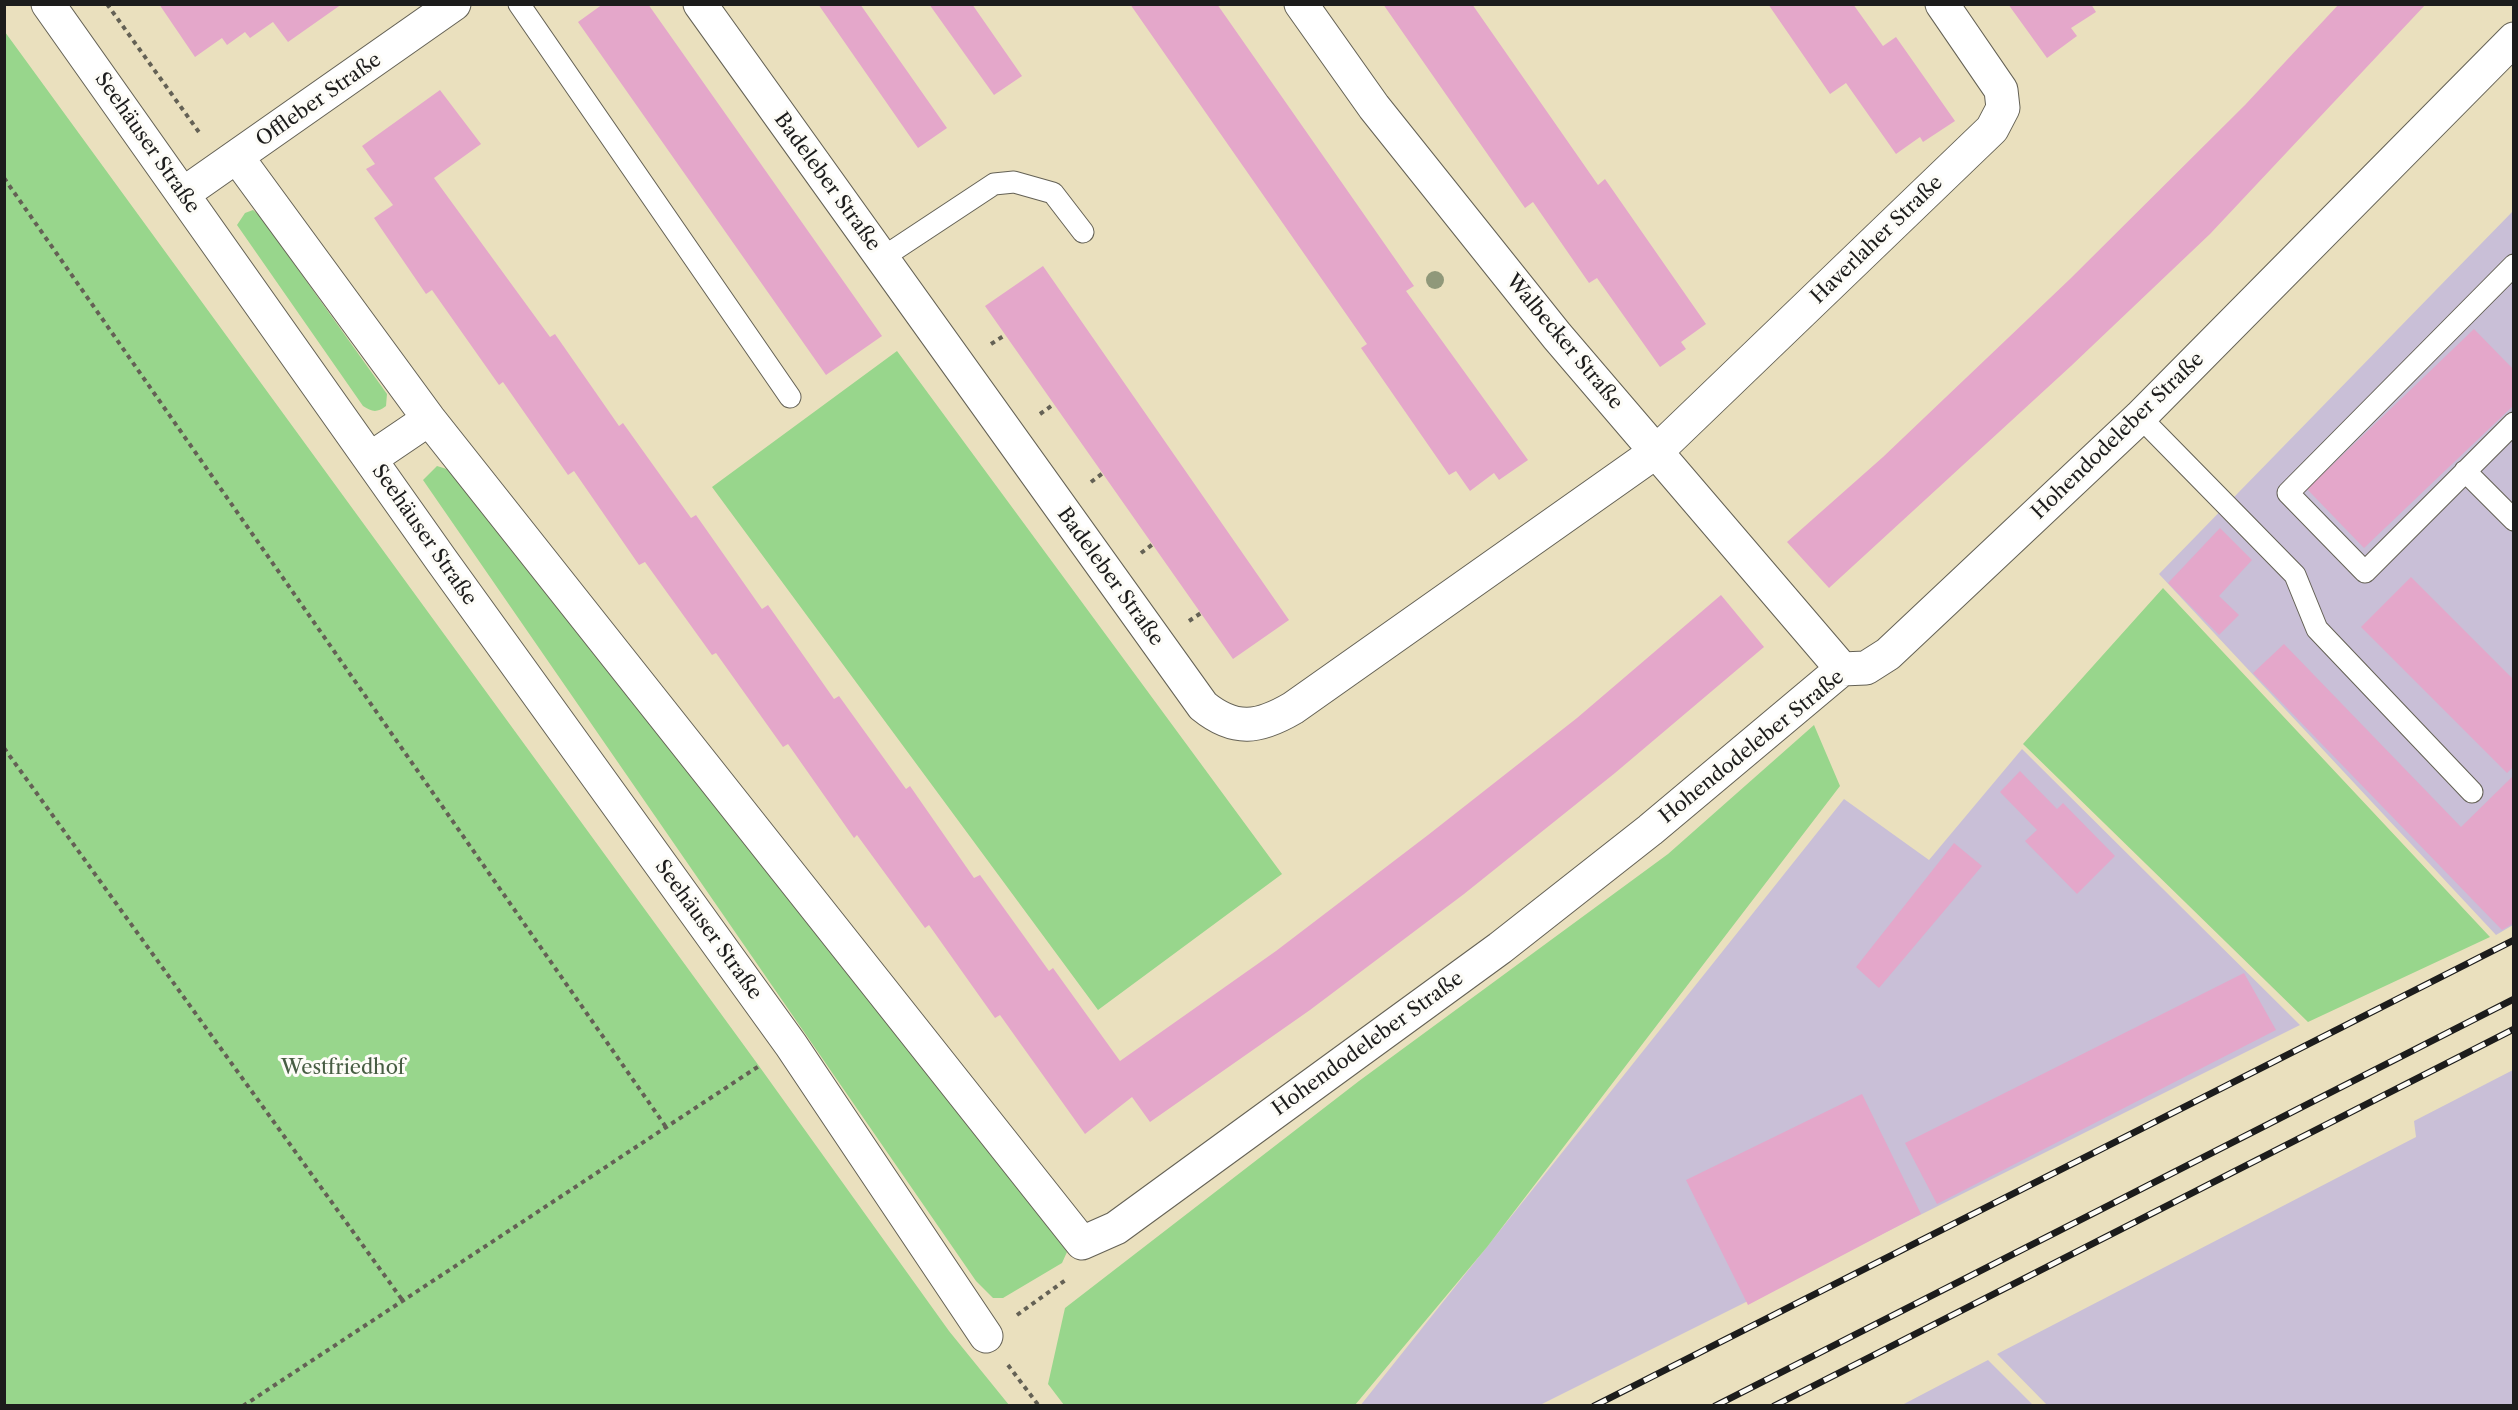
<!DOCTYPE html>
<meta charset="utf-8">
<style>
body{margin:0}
#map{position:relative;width:2518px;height:1410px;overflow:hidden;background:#eae0be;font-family:"Libre Caslon Text",serif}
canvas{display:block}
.frame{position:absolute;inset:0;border:6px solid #1c1c1c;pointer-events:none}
</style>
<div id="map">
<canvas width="2518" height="1410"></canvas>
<div class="frame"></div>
</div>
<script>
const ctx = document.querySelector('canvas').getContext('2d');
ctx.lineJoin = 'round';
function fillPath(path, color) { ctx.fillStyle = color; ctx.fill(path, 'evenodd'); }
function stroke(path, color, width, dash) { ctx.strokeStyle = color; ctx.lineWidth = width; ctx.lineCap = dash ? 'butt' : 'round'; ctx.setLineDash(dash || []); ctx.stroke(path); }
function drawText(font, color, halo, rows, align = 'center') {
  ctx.font = font + ' "Libre Caslon Text",serif'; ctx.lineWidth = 6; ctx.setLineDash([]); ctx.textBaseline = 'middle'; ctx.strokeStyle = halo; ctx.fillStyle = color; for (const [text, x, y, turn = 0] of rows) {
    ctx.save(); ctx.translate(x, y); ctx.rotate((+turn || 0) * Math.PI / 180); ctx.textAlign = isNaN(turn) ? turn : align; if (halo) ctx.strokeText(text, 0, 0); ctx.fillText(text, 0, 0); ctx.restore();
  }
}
const industrial = new Path2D(`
 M2513,211v714l-17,10 -337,-361z
 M2022,749l278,276 -760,380 -180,1 484,-607 85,61z
 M2513,1070v335h-466l-50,-51 419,-217 -2,-16z
 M1988,1360l45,45h-131z`);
const green = new Path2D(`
 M5,32l754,1034 190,265 60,74h-1004z
 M253,210l7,6 127,178 -1,12c-9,7 -14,6 -23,0l-126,-181 8,-12z
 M897,351l385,523 -184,136 -386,-523z
 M437,466l13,4 601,759 16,23 -5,11 -59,35h-10l-17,-17 -553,-801z
 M2163,588l327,349 -182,85 -285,-278z
 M1814,725l26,61 -353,461 -132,158h-291l-16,-21 17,-76 294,-227 309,-227z`);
const building = new Path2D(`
 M159,4h183l-54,38 -15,-20 -23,16 -5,-6 -18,13 -5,-7 -27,19z
 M603,4h45l234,332 -56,39 -248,-353z
 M818,4h42l87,124 -29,20z
 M929,4h43l50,72 -28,19z
 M1130,4h87l197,282 -8,5 122,169 -29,20 -5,-7 -24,18 -14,-20 -7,4 -88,-127 6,-4z
 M1383,4h89l126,181 7,-6 101,145 -25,18 5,7 -26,18 -63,-89 -8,5 -56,-81 -8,6z
 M1768,4h85l30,42 13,-9 59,84 -32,21 -3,-5 -24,17 -50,-71 -16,11z
 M2008,4h83l5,8 -25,16 6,8 -30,22z
 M2339,4h87l-216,230 -139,132 -242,222 -42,-46 96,-85 187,-178 175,-174z
 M440,90l41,54 -47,34 116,159 5,-3 64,92 4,-3 68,95 5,-3 66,94 6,-4 66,94 5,-3 67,93 4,-3 64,92 6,-3 69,96 4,-3 67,93 156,-110 152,-116 149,-117 144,-123 43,52 -149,126 -151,121 -154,116 -160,112 -18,-25 -47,37 -85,-119 -5,3 -66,-93 -4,3 -68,-93 -3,3 -66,-94 -5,3 -67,-94 -4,2 -67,-93 -6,3 -65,-94 -6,4 -65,-93 -4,3 -67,-95 -6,4 -52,-76 19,-13 -27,-36 9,-5 -13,-18z
 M1043,266l246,354 -56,39 -248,-353z
 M2474,329l40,41v35l-150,143 -57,-59z
 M2220,528l32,32 -33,36 20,19 -20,20 -51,-52z
 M2411,577l103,103v86l-7,7 -146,-146z
 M2284,644l177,183 51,-50 2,2v144l-12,7 -249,-257z
 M2020,771l37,38 6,-6 52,53 -38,38 -52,-53 12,-11 -37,-38z
 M1954,843l28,23 -103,122 -23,-21z
 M2244,973l32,57 -339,174 -32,-61z
 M1862,1094l59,120 -173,91 -62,-125z`);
const path = new Path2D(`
 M107,4l94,131
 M4,178l662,949
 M991,344l14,-9
 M1040,414l14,-10
 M1091,482l12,-9
 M1141,553l12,-9
 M1189,621l12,-8
 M4,748l399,553
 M1017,1315l50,-36
 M1008,1365l31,41
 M243,1406l516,-340`);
const service = new Path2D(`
 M519,4l271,393
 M882,258l112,-74 20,-2 39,11 30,39
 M2514,265l-226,228 77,79 149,-149
 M2140,417l155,158 22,54 155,163
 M2465,471l49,49`);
const minor = new Path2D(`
 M48,4l394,557 349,484 195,291
 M700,4l503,702c32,26 56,22 90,2l364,-257 335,-322 11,-21 -2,-18 -59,-86
 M1301,4l73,103 183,229 285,333
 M237,157l192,262 653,824 34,-15 384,-280 150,-118 192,-161 24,-1 22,-14 252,-237 374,-378
 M183,194l271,-190
 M370,459l59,-40`);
const rail = new Path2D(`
 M1594,1406l920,-466
 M1715,1406l799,-407
 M1774,1406l740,-377`);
const trees = [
 [1435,280]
];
const streetNames = [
 ["Offleber Straße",319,100,-35],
 ["Seehäuser Straße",147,143,55],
 ["Badeleber Straße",827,182,54],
 ["Haverlaher Straße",1877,240,-44],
 ["Walbecker Straße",1564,342,50],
 ["Hohendodeleber Straße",2118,436,-44],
 ["Seehäuser Straße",424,535,55],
 ["Badeleber Straße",1110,577,54],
 ["Hohendodeleber Straße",1752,747,-39],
 ["Seehäuser Straße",708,930,54],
 ["Hohendodeleber Straße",1368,1044,-36]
];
const parkNames = [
 ["Westfriedhof",343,1068]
];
fillPath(industrial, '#c9bfd7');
fillPath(green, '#98d68c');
fillPath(building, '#e4a7ca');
stroke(service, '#646155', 23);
stroke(minor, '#646155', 35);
stroke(path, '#646155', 4, [4.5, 4.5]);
stroke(service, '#fff', 21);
stroke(minor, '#fff', 33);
stroke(rail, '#1c1c1c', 7);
stroke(rail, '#fdfcf7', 4.5, [14]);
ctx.fillStyle = '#90987a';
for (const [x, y] of trees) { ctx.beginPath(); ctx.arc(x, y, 9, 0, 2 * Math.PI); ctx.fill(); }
drawText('20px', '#1c1c1c', '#fdfcf7', streetNames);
drawText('20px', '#475d43', '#fdfcf7', parkNames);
</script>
